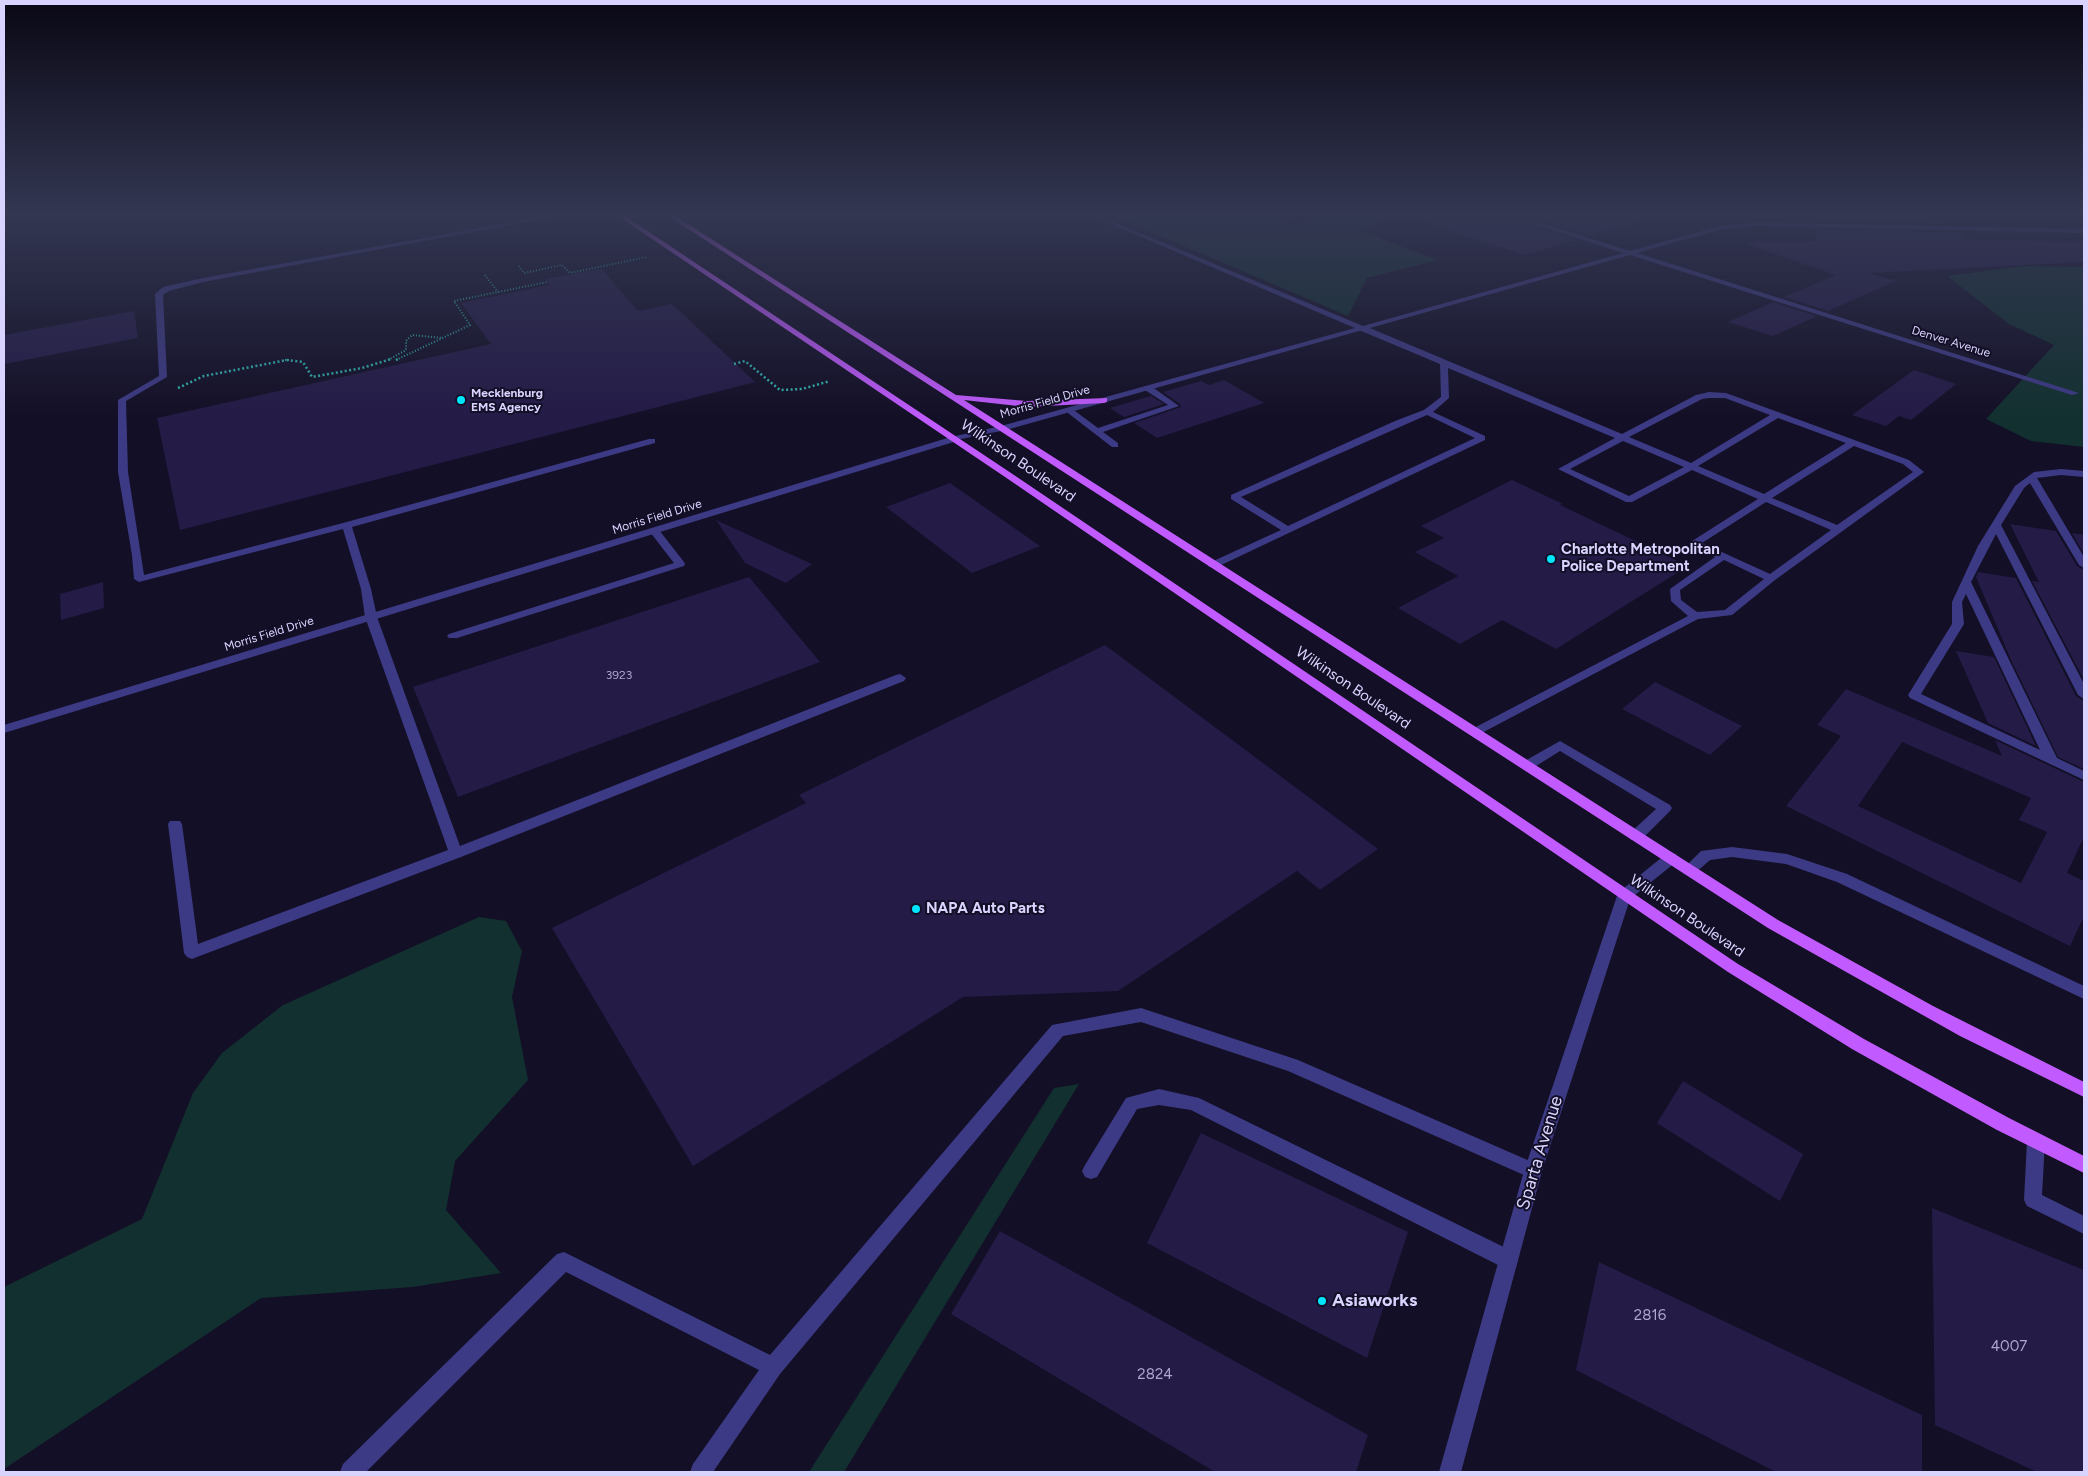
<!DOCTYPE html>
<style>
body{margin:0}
#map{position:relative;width:2088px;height:1476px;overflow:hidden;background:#130f26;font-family:Figtree,sans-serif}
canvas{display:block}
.frame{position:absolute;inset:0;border:5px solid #d9d4ff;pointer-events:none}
</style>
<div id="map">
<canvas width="2088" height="1476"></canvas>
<div class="frame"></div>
</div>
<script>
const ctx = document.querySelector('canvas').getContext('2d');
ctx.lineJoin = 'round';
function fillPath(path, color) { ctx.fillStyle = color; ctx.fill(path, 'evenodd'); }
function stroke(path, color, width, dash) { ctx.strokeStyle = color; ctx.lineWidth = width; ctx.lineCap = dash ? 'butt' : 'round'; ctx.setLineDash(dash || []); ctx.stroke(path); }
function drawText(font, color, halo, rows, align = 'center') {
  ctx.font = font + ' Figtree,sans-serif'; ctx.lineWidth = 4; ctx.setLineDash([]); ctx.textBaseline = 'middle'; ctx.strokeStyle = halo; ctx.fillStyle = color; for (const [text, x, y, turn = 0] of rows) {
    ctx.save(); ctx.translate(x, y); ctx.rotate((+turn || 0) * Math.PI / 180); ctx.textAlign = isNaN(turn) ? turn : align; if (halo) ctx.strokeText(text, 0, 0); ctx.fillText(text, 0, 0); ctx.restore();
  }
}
const green = new Path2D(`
 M1109,214h157l25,11 41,-11h71l-44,16 79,30 -71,18 -19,38z
 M2023,266l61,1v180l-53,-6 -45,-22 68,-74 -45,-21 -62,-48z
 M479,917l27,4 16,30 -10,46 16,83 -73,81 -9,49 55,63 -88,14 -152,11 -257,171v-182l138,-68 51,-126 29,-40 61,-48z
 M1079,1084l-235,388h-35l245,-384z`);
const building = new Path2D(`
 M1420,214h81l76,26 -52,15 -76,-24 3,-1 -33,-10z
 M1519,214h121l1,7 -51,15z
 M1816,214h115l15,10 -130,-3z
 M1816,229l142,3 9,7 117,3v20l-215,11 27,8 -68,30 -44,-14 52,-22 -87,-30v-3l67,-1z
 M602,269l36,42 34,-7 83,78 -575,148 -23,-112 334,-74 -30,-41 89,-18 -5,-6z
 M1773,302l44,14 -44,20 -45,-14z
 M134,311l4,27 -134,26v-29z
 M1914,370l42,14 -45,36 -12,-4 -13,10 -34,-11z
 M1224,380l40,23 -107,35 -23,-15 47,-16 -1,-3 -17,-12 38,-11 8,4z
 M1151,396l13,8 -40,13 -14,-9z
 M1512,480l51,24 -3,1 128,61 -132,83 -54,-29 -42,24 -62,-36 60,-32 -43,-24 29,-14 -23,-12z
 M950,483l90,63 -68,27 -86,-66z
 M716,520l96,44 -26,19 -41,-20z
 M2010,524l46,7 21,35 7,4v110l-52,-99 7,1z
 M2072,533l12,2v19z
 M1978,572l38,6 60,118 8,5v68l-26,-12 -47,-97 -35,-83z
 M749,577l71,85 -362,135 -45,-110z
 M103,582l1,26 -43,12 -1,-26z
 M1105,645l273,204 -58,41 -23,-19 -179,120 -155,6 -270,169 -141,-238 254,-125 -7,-8z
 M1956,651l38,6 42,89 -48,-23z
 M1655,682l87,44 -32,29 -88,-46z
 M1846,689l156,67 -7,-16 89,42v55l-17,36 17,8v35l-14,30 -284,-140 55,-70 -24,-11zM1902,742l129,56 -12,22 28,12 -26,51 -163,-77z
 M1683,1081l120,73 -23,47 -123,-78z
 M1201,1133l207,99 -41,126 -220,-115z
 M1932,1208l152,62v202h-47l-102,-47z
 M1000,1231l368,204 -12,37h-141l-264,-158z
 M1599,1262l323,153v57h-146l-200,-102z`);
const pathFar1 = new Path2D(`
 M1665,214l14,4
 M519,266l5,7 38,-8 8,8 77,-16
 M485,275l13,17
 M285,360h5
 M388,360l18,-10v-9l6,-6 31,3
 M396,360l74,-35 -16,-24 93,-19`);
const path = new Path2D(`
 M396,360l2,-1
 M734,364l11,-3 35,29 22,-1 28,-8
 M178,388l26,-12 83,-16 16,2 9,15 50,-9 29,-9`);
const service = new Path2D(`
 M556,214h14l-367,68 -34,9 -6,4 4,82 -41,24 2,71 16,103 199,-52 306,-84h6v4l-303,84 19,62 6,28 83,229 436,-171 4,-1 6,4 -2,3 -443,176 -264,100 -5,2 -5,-2 -3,-4 -16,-129 2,-3h10l2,3 16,120 250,-94 -83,-233 -4,-28 -18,-60 -204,53 -5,-3 -2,-24 -14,-83v-72l41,-24 -4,-82 8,-7 40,-9z
 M1359,326h6l257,108 74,-39 13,-3 17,1 183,67 15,12 -149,108 -43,35 -34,4 -222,117 -4,-1 -2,-3 2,-3 216,-113 -17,-15 -1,-12 45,-32 -26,-14 69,-44 -66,-29 -60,32h-6l-68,-33 57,-31 -167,-70 1,30 -16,14 52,24v4l-268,127h-8l-1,-2 1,-2 72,-33 -50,-31v-4l164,-74 29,-11 17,-13 -1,-33 -81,-34zM1709,398h16l45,17 -79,48 -62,-26 73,-38zM1427,415l48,23 -187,88 -47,-29zM1778,418l68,25 -82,51 -66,-28zM1623,441l61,26 -55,29 -59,-27zM1854,446l49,18 10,8 -76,53 -65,-27zM1766,502l65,28 -61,44 -68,-31zM1724,560l40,19 -39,31 -28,2 -16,-12 -1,-10z
 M1145,386h6l28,20 -76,26 15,11v4h-6l-48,-37 7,-2 27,20 70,-23 -23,-15z
 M2061,469l23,2v6l-23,-2 -24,3 47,79v11l-5,-3 -49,-82 -6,5 -23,37 83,159v15l-6,-4 -82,-161 -25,48 86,176 27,13v9l-174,-82 -2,-3 44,-71v-22l26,-56 37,-60 19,-14zM1966,594l74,156 -119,-56 43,-70 -2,-22z
 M655,529l4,1 25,32 1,2 -1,2 -227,72h-8l-2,-2 2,-2 225,-71 -24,-31z
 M1560,741l110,64 2,3 -2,3 -29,29h-10l-2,-4 2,-4 25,-23 -96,-58 -27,17h-10l-1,-3 1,-3z
 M1732,847l55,7 60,20 237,112v13l-247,-117 -51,-18 -54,-7 -22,3 -16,14 -5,1 -5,-1 -2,-4 19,-19z
 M1141,1008l157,52 241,105 3,6 -3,6 -6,2 -245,-108 -147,-49 -78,14 -283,338 -67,98h-23l3,-8 66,-94 -193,-98 -200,200h-26l3,-8 214,-210 7,-2 206,103 282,-330z
 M1159,1089l40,9 317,155 2,7 -2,7 -7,2 -7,-2 -311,-157 -32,-5 -22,4 -40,68 -6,2 -6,-2 -3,-6 3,-6 41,-67z
 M2036,1133l6,2 3,6 -3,54 42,21v18l-57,-28 -3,-6 3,-59 3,-6z`);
const minor = new Path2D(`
 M1087,214h8l268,112 260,-73 -120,-39h10l117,37 89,-25 37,-4 328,7v4l-328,-7 -37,4 -82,23 442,140 -7,2 -442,-140 -624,175 -55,11v-4l50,-11 354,-98z
 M1671,853l5,1 2,4 -2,4 -46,37 -88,272 -81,301h-22l85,-301 93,-275 2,-4 47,-38z`);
const tertiary = new Path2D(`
 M954,436l4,3 -1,2 -953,292v-8z`);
const primary = new Path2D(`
 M615,214h7l392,261 724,489 126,75 145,79 75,38v17l-87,-43 -145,-81 -124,-77 -720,-493z
 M665,214h7l284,181 71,6 80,-3v4l-3,1 -77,4 -63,-7 814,520 155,86 151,76v15l-124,-61 -192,-108z`);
const markers = [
 [461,400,5,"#00e5ff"],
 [1551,559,5,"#00e5ff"],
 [916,909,5,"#00e5ff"],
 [1322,1301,5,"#00e5ff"]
];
const farStreetnames = [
 ["Denver Avenue",1951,342,17],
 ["Morris Field Drive",1045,402,-16],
 ["Morris Field Drive",657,517,-17],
 ["Morris Field Drive",269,634,-17]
];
const farPoinames = [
 ["Mecklenburg",471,393],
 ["EMS Agency",471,407]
];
const numberNames = [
 ["3923",619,675]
];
const streetNames = [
 ["Wilkinson Boulevard",1018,461,34],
 ["Wilkinson Boulevard",1353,688,34],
 ["Wilkinson Boulevard",1687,916,34]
];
const poiNames = [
 ["Charlotte Metropolitan",1561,550],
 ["Police Department",1561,567],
 ["NAPA Auto Parts",926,909]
];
const nearNumbernames = [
 ["2816",1650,1316],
 ["4007",2009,1347],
 ["2824",1155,1375]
];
const nearStreetnames = [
 ["Sparta Avenue",1540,1153,-73]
];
const nearPoinames = [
 ["Asiaworks",1332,1301]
];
fillPath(green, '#12302f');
fillPath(building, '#241b47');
stroke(pathFar1, '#2fb8b0', 2, [1, 2]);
stroke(path, '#2fb8b0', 2.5, [2, 2.5]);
fillPath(service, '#3d3a85');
fillPath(minor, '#3d3a85');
fillPath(tertiary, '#3d3a85');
fillPath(primary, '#c25bff');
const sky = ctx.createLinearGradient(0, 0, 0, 421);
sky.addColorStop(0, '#0a0815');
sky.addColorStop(0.51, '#333752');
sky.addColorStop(1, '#33375200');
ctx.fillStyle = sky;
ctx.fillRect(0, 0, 2088, 421);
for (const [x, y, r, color] of markers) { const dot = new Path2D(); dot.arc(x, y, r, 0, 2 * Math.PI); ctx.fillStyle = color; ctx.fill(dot); stroke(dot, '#130f26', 2); }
drawText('12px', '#d9d4ff', '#130f26', farStreetnames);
drawText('bold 12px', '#d9d4ff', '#130f26', farPoinames, 'left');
drawText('12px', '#aca6d1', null, numberNames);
drawText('15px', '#d9d4ff', '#130f26', streetNames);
drawText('bold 15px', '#d9d4ff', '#130f26', poiNames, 'left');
drawText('15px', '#aca6d1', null, nearNumbernames);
drawText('18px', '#d9d4ff', '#130f26', nearStreetnames);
drawText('bold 18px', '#d9d4ff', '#130f26', nearPoinames, 'left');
</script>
